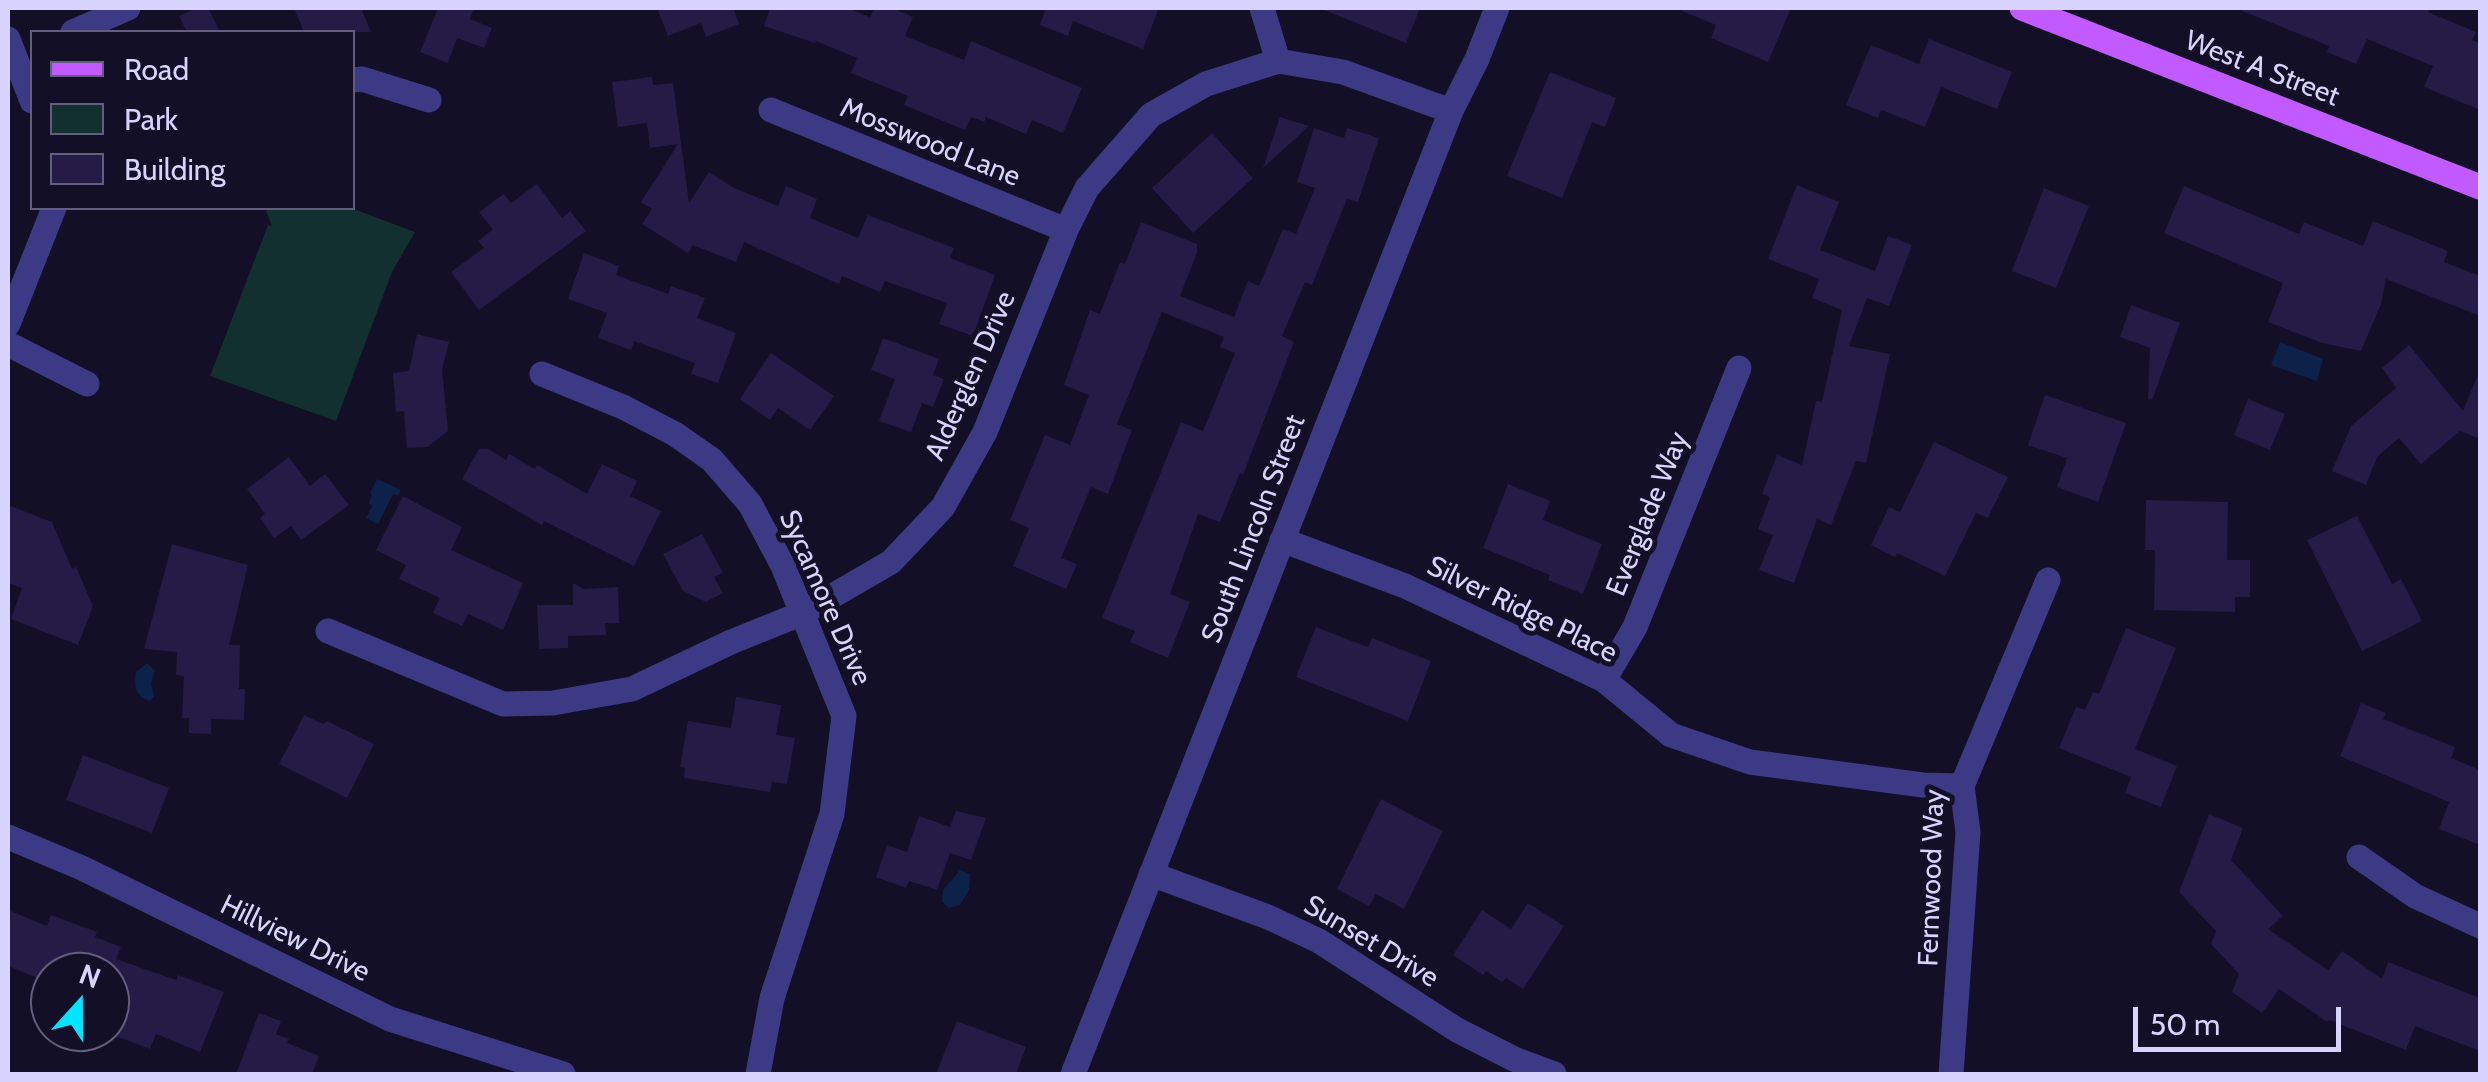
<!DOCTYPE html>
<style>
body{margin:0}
#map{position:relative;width:2488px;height:1082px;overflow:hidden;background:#130f26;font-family:Cabin,sans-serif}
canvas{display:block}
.frame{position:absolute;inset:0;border:10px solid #d9d4ff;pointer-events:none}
.legend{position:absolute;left:30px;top:30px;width:325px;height:180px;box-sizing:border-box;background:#130f26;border:2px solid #625e7d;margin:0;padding:12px 18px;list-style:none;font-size:30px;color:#d9d4ff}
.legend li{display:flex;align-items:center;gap:20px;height:50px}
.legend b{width:50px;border:2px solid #625e7d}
.north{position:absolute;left:30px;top:952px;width:100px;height:100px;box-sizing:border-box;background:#130f26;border:2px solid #625e7d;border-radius:50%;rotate:21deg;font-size:28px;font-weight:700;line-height:40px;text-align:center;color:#d9d4ff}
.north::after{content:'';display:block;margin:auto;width:35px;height:45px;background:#00e5ff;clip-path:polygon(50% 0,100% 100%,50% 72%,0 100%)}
.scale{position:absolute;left:2133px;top:1007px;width:208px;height:45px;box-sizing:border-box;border:5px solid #d9d4ff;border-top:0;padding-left:12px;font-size:30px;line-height:35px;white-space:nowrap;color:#d9d4ff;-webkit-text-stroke:8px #130f26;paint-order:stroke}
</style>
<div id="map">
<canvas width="2488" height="1082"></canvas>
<div class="frame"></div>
<ul class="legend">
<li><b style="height:12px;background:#c25bff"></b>Road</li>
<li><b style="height:28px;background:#12302f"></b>Park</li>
<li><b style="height:28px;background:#241b47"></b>Building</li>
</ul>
<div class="north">N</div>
<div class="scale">50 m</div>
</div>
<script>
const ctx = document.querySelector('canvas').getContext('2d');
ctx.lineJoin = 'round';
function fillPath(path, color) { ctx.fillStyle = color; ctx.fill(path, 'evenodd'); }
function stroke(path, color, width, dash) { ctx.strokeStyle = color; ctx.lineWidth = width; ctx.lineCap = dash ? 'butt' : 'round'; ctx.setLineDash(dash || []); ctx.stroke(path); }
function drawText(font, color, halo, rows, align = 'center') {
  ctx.font = font + ' Cabin,sans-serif'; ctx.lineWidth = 10; ctx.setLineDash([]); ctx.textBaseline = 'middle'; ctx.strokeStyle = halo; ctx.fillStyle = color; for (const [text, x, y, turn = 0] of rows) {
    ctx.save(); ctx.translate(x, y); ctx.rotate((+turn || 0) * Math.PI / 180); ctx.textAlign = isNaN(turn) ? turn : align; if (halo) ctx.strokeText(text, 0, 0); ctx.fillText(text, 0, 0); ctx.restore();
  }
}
const green = new Path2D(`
 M265,208h86l64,24 -23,40 -56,149 -126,-45 58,-151 4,1z`);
const water = new Path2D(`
 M2280,342l43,17 -6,22 -46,-16z
 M377,479l24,11 -3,5 -5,-1 -15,30 -12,-6 6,-12 -3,-3 3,-8 -2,-2z
 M147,663l8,8 -4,12 3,13 -4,5c-15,-5 -16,-14 -14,-29z
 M960,870l10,4 -1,16 -9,15 -11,3 -7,-6 1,-12z`);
const building = new Path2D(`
 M196,8h12l12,24h-33l-8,-16z
 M294,8h67l10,24h-67z
 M438,8h36l-4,11 22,9 -8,20 -27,-10 -9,25 -28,-11z
 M657,8h80l-3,2 5,14 -33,13 -5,-14 -33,13z
 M770,8h77l23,9 4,-9h18l21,9 -8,19 59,24 7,-19 111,47 -19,45 -31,-13 -6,14 -40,-17 -2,5 -13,-5 -6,13 -61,-25 4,-9 -57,-23 6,-15 -41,-17 -1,2 -51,-17z
 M1042,8h117l-16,41 -70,-28 -5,15 -28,-11 5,-15z
 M1319,8h101l-14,35z
 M1675,8h116l-23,54 -57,-24 5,-13z
 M2235,8h195l-2,4 48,20 -4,8 8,3v67l-56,-23 9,-21 -66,-27 -11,25 -29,-12 2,-6z
 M1929,39l83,33 -15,37 -56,-22 -16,40 -44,-17 -3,8 -32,-13 25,-60 48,19z
 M1550,72l66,26 -11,29 -13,-5 -30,76 -55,-22z
 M652,77l1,8 20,-2 16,120 20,-31 25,16 44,18 8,-20 31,13 -7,19 48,20 10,-23 86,33 -4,10 45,17 -22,61 -34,-12 8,-21 -62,-22 -5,11 -38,-16 -3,8 -95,-42 -8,20 -43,-17 -5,8 -46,-29 10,-15 -11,-7 37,-58 -28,4 -3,-25 -29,4 -6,-45z
 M1280,117l29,9 -46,42z
 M1314,128l30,10 3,-10 32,10 -21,64 -11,-3 -35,86 -7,-3 -23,54 12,6 -51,133 -3,-2 -20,49 -22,-8 -28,80 20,8 -22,56 -38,-16 5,-11 -33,-13 79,-196 22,9 32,-78 -15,-6 4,-10 -62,-25 -45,112 15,6 -24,64 -17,-7 -30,71 16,6 -11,25 -53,-23 16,-38 -19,-8 35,-85 25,10 19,-50 -25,-10 26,-75 10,4 20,-52 5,2 16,-42 56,22v9l-17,43 54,21 14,-36 11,5 24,-57 13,5 19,-46 -18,-6z
 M1212,133l41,45 -60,55 -41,-45z
 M537,184l25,34 8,-7 16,20 -107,79 -28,-38 33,-24 -6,-7 15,-12 -14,-17 25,-18 7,9z
 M1797,185l42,17 -19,48 55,21 13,-35 24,9 -23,61 -22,-8 -18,48 41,8 -24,109 -10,-2 -25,64 -14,-6 -23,64 -35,-13 14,-35 -15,-6 12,-32 -8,-3 15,-39 25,10 14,-64 6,1 20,-92 -30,-12 7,-19 -51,-20z
 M2184,186l115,48 5,-12 59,24 10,-25 75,30 -4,11 36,14v40l-94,-37 -5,25 -20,47 -39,-8 -54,-21 15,-39 -119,-50z
 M2044,188l45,18 -33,82 -44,-17z
 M584,253l35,13 -3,9 52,19 3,-8 34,12 -8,20 39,15 -18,50 -27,-9 4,-11 -61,-22 -3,9 -33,-12 9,-25 -39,-14z
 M2131,305l49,18 -28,77 -4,-1 2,-51 -30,-11z
 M417,334l32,8 -7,28 6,61 -21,16 -20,1 -3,-37 -8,1 -3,-39 16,-2z
 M883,338l56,21 -6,16 11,4 -11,28 -11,-4 -11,29 -32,-11 16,-42 -24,-9z
 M2409,345l54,66 17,-41v69l-20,-8 -39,33 -22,-26 -22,19 -11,28 -34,-14 19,-45 45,-38 -14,-20z
 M771,353l63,43 -24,34 -32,-22 -8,12 -30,-21z
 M2045,395l81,28 -28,79 -41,-15 10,-29 -39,-13z
 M2248,399l37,15 -15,36 -36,-15z
 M1934,442l74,35 -20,41 -12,-5 -31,63 -48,-23 -2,4 -24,-12 18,-38 11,5z
 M479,449h9l18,11 3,-6 26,15 2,-4 50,29 15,-30 35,17 -7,15 31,15 -27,55 -90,-45 -2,4 -80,-46z
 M289,457l21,29 15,-12 24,31 -48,35 -10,-14 -17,12 -14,-20 5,-4 -18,-25z
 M1508,484l42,17 -7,19 59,24 -19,50 -35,-14 2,-5 -67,-27z
 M403,496l59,31 -11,23 72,33 -20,47 -35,-16 -6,12 -29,-13 7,-15 -41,-19 7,-14 -30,-15z
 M2146,500l82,2 -1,58h23v37h-15v15l-81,-2 1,-60h-10z
 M8,505l44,17 20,47 4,-2 17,39 -15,39 -67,-26 11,-31 -14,-5z
 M2357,516l35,68 9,-5 21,42 -60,30 -55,-111z
 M702,534l21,39 -9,4 9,16 -17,9 -23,-11 -20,-37z
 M172,544l76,21 -19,80h11l-1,44h6l-1,31 -33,-1v15l-22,-1v-15h-7l2,-42 -8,-1 1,-23 -33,-3z
 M573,583l11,6 34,-2 1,36h-14l1,12 -38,1v12l-29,1 -2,-44h36z
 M1316,627l52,20 4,-9 59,23 -23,60 -112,-44z
 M2126,628l50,20 -41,101 42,17 -16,41 -36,-14 6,-16 -72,-29 17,-41 9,3 8,-18 6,2z
 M736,697l45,8 -5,30 19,3 -8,46 -15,-2 -2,10 -86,-14 1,-10 -5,-1 8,-46 43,7z
 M2361,703l25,10 -3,6 72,28 -4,11 29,12v75l-41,-16 10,-27 -109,-46z
 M304,715l19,9 4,-3 47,23 -27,54 -68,-34z
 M83,755l86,33 -17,45 -86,-33z
 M1381,799l62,32 -39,78 -28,-15 -7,12 -32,-17z
 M956,811l30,7 -15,42 -21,-7 -13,37 -28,-9 -3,7 -30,-11 11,-32 20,7 12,-36 31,11z
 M2209,814l34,14 -12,32 52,56 -15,13 60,41 14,-19 40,28 6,-17 92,36v53l-65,-25 -9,24 -77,-30 -2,2 -48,-33 -17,24 -30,-21 7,-18 -28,-30 5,-13 -37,-39z
 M1528,903l36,23 -41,63 -17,-11 -4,4 -16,-11 -3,4 -30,-20 29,-45 29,19z
 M8,910l39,16 4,-11 46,17 -2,5 26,10 -5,12 60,21 2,-5 46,17 -24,60 -44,-18 -6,15 -40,-15v-62h-60v11l-42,-17z
 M259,1013l22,8 -5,13 13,5 -2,4 32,13 -7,18h-76z
 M957,1021l69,26 -10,27h-80z`);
const minor = new Path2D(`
 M1262,8l16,53
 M73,32l55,-24
 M8,39l24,62
 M352,80l10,-1 67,21
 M771,110l295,120
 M8,324l46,-116
 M8,344l79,40
 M542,374l81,33 52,27 37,26 38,44 33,62 61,150 -12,98 -60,184 -14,76
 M1282,540l123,46 199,94 67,55 79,27 173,23 39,1
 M328,631l175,73 50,-1 79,-14 99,-47 72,-29 88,-51 52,-55 42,-75 81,-202 21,-42 64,-73 55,-31 72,-23 65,11 108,39
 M1604,680l31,-53 104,-259
 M8,837l74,31 308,151 173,55
 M2359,857l56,39 65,30
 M1151,874l117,43 51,24 138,89 57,29 40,15
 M1073,1074l378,-963 26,-52 20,-51
 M1951,1074l17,-242 -6,-46 86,-206`);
const major = new Path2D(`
 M2022,8l458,179`);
const streetNames = [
 ["West A Street",2262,69,21],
 ["Mosswood Lane",930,143,22],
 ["Alderglen Drive",971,376,-66],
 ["Everglade Way",1648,514,-68],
 ["South Lincoln Street",1254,529,-69],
 ["Sycamore Drive",825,598,66],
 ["Silver Ridge Place",1522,610,26],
 ["Fernwood Way",1932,878,-88],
 ["Hillview Drive",295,939,26],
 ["Sunset Drive",1371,942,31]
];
fillPath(green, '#12302f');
fillPath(water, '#0c2248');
fillPath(building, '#241b47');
stroke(minor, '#3d3a85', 25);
stroke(major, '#c25bff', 25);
drawText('28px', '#d9d4ff', '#130f26', streetNames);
</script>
